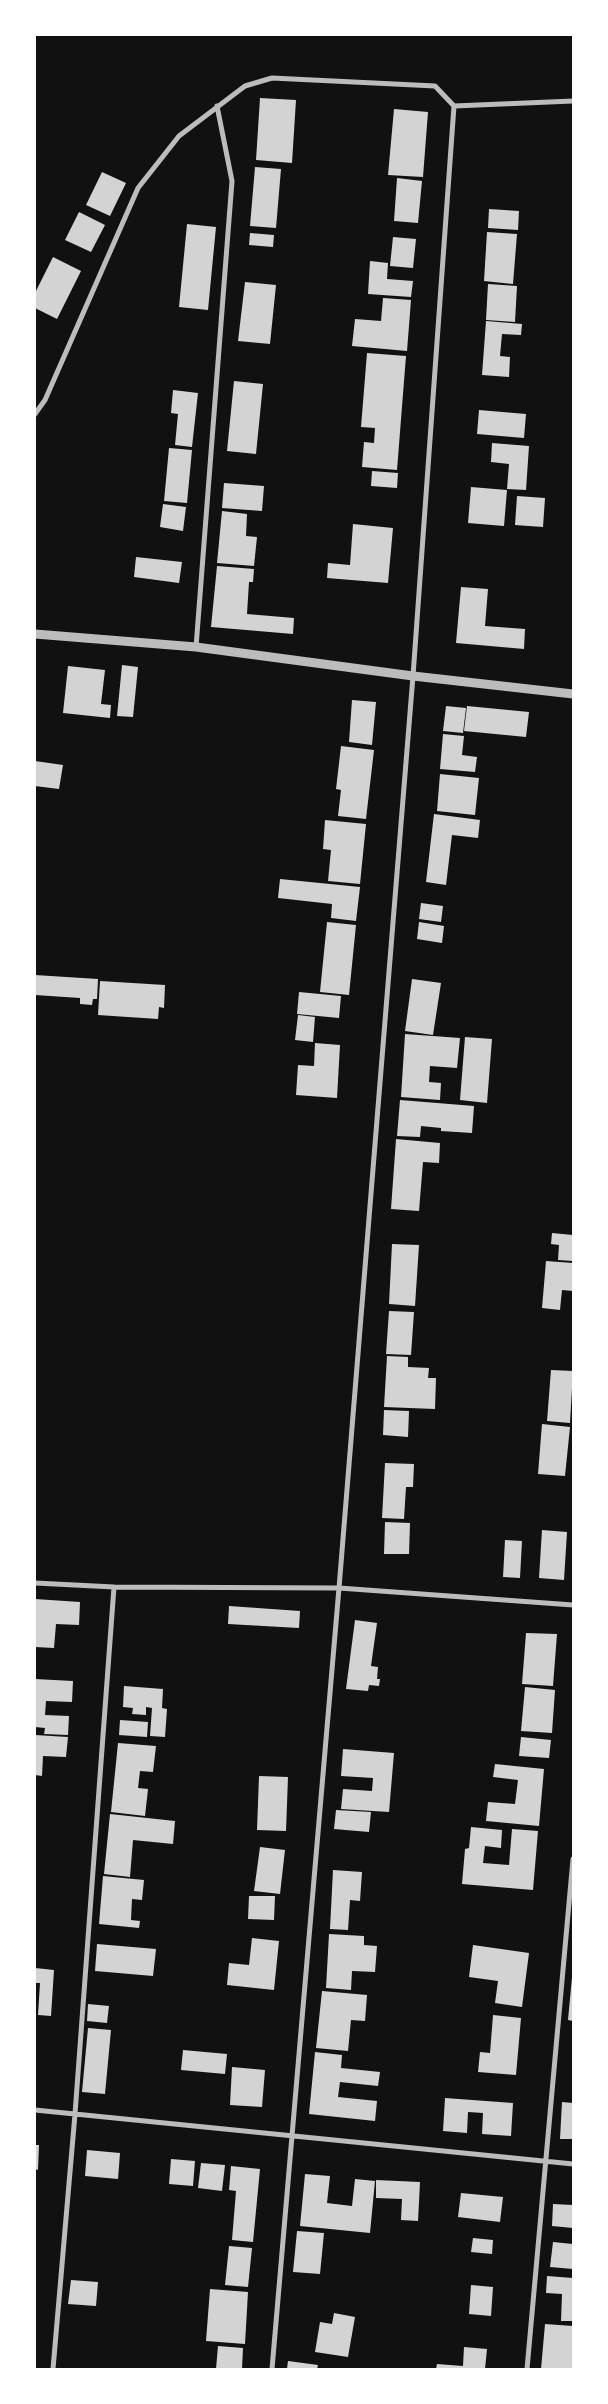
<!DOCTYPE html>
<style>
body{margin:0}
#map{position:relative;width:608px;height:2404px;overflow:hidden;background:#111;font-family:Helvetica,sans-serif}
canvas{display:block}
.frame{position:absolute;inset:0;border:36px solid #fff;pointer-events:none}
</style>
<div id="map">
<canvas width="608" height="2404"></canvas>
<div class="frame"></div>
</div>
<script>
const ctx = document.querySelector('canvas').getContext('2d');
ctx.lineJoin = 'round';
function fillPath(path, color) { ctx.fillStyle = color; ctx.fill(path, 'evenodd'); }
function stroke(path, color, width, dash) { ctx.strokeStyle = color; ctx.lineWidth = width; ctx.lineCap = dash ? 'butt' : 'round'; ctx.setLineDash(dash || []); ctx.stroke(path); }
const building = new Path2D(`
 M260,98l36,2 -4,63 -36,-3z
 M394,109l34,3 -5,65 -35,-2z
 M255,167l26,2 -5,59 -26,-2z
 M102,172l24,11 -16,33 -24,-11z
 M397,178l25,3 -4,42 -24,-2z
 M489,209l30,2 -1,19 -30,-2z
 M79,212l26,13 -14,27 -26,-12z
 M187,224l29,3 -8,83 -29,-3z
 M487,232l30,2 -4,50 -29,-3z
 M250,233l24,2 -1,12 -24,-2z
 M393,237l23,2 -3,29 -23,-2z
 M53,257l28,14 -24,48 -22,-11v-15z
 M370,261l18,2 -1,16 26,2 -2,16 -43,-3z
 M245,282l31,3 -6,59 -32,-3z
 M488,284l29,2 -2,36 -29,-2z
 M383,298l28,2 -4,51 -55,-5 3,-27 26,2z
 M486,321l36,3 -1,11 -19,-1 -2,22 10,1 -1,20 -27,-2z
 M367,353l39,3 -9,114 -35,-3 2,-25 10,1 1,-15 -14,-1z
 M234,381l29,3 -7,70 -29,-3z
 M173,390l25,3 -6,54 -17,-2 3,-31 -7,-1z
 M479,410l47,4 -2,24 -47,-4z
 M492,443l37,3 -3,44 -19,-1 2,-25 -18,-2z
 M169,448l23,2 -5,53 -23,-2z
 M372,471l26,2 -1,15 -26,-2z
 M224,483l40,3 -2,25 -40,-3z
 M471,487l36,3 -3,36 -36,-3z
 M517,496l28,2 -2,29 -28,-2z
 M163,504l23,3 -3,24 -23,-4z
 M222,511l25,3 -1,22 11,1 -3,29 -37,-3z
 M353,524l40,4 -5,55 -61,-5 1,-15 22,2z
 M136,557l46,5 -3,21 -45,-6z
 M217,566l37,3 -1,13h-4l-2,32 47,4 -1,16 -82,-7z
 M461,587l27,2 -3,37 40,3 -1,20 -68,-6z
 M122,665l16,2 -5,50 -16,-1z
 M68,666l37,4 -4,34 10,1 -1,13 -47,-5z
 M352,700l24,2 -4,43 -23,-3z
 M446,706l20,2 -3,25 -20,-2z
 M467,706l62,6 -3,25 -62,-6z
 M443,734l21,2 -2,19 15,2 -2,15 -35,-3z
 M341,746l33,4 -8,69 -28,-3 3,-26 -5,-1z
 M35,761l28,4 -4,24 -24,-3z
 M440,774l39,4 -4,37 -38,-4z
 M434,814l46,6 -2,18 -26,-3 -6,50 -20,-3z
 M325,820l41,4 -6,60 -32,-3 3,-31 -8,-1z
 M280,879l80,8 -4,34 -25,-3 1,-14 -54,-6z
 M421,903l22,3 -2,16 -22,-3z
 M327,922l29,3 -7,70 -29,-3z
 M419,922l25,4 -2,17 -25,-4z
 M35,975l63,4 -1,20h-4l-1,6 -12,-1v-6l-45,-3z
 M412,979l29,4 -8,52 -28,-4z
 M100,981l65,4 -1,23 -5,-1 -1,12 -60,-4z
 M299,992l42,4 -2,22 -42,-4z
 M298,1015l17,2 -2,25 -18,-2z
 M405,1034l55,4 -3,30 -27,-2 -1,16 12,1 -1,17 -39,-3z
 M465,1037l27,2 -5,64 -27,-3z
 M315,1043l25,2 -3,53 -41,-3 2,-30 16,1z
 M400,1100l74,6 -2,27 -31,-2v-3l-20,-2 -1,11 -23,-1z
 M396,1139l44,4 -1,20 -16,-1 -4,49 -28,-2z
 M552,1233l21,2v26l-15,-1 1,-15 -8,-1z
 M392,1244l27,1 -4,61 -26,-2z
 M546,1261l27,2v28l-11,-1 -2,20 -18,-2z
 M389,1311l25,1 -3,43 -25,-1z
 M387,1356l21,1v10l21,1 -1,10h8l-1,31 -51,-2z
 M551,1370l22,1 -3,52 -23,-2z
 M384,1410l25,1 -1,26 -25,-2z
 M542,1424l28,3 -5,49 -27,-2z
 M385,1463l29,1 -1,23h-7l-2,32 -22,-1z
 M385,1522l25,1 -1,31h-25z
 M542,1530l25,2 -3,48 -25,-2z
 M505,1540l17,1 -2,37 -17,-1z
 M35,1599l45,3 -1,23 -23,-1 -2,24 -19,-1z
 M229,1606l71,5 -1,17 -71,-4z
 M355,1620l22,3 -6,43 7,1 -1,12h3l-1,7 -10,-1 -1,6 -22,-2z
 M526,1633l31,1 -4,52 -31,-2z
 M35,1679l38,2 -1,21 -26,-1 -1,14 24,1 -1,19 -24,-1 1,-6 -10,-1z
 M124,1686l39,3 -1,19 5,1 -2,28 -15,-1 2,-28 -6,-1v8l-14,-1 1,-6 -10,-1z
 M525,1687l30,3 -3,43 -31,-2z
 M120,1720l28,2 -1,15 -28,-2z
 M35,1735l33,2 -2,20 -23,-1 -1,20 -7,-1z
 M521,1737l30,3 -2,18 -30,-2z
 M118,1743l38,3 -3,26 -13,-1 -2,17 10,1 -3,27 -34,-4z
 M343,1749l51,4 -5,59 -48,-3 2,-20 29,2 1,-13 -32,-2z
 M495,1764l49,5 -5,57 -53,-5 2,-19 27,2 3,-24 -25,-3z
 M259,1776l29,1 -2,54 -29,-1z
 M336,1810l35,2 -2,20 -35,-3z
 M110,1814l65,7 -2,23 -40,-4 -3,37 -26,-3z
 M471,1827l31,3 -1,18 -16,-2 -2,17 26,2 3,-36 26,2 -5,59 -71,-6 3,-35 4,-1z
 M260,1847l25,3 -5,44 -26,-3z
 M333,1870l29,2 -2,29 -10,-1 -2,30 -18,-1z
 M103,1876l41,4 -2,20 -10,-1 -1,21 9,1 -1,7 -40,-4z
 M249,1896h26l-1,24 -26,-1z
 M329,1934l35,2v9l13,1 -2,26 -23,-1 -1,19 -25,-2z
 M252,1938l27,3 -5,49 -47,-5 2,-22 20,2z
 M97,1944l59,5 -3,27 -58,-5z
 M473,1945l56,8 -7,54 -27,-4 3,-22 -29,-4z
 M35,1968l19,2 -3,46 -13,-1 2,-32h-5z
 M572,1977h1v44l-5,-1z
 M322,1991l45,4 -2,26 -14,-1 -3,31 -32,-3z
 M88,2004l21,2 -2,17 -20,-2z
 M493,2015l28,3 -5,57 -38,-3 2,-20 10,1z
 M88,2028l23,2 -6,64 -23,-2z
 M183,2050l44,4 -2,20 -44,-4z
 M315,2052l27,3 -1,13 39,4 -2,14 -38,-4 -2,15 39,4 -2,20 -66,-7z
 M232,2067l33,3 -3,37 -32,-2z
 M445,2098l68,5 -2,33 -29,-2 1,-21 -15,-1 -1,21 -24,-2z
 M562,2102l11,1v36h-13z
 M35,2145h4l-1,25 -3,-1z
 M87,2150l33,3 -2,26 -33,-3z
 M171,2159l24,2 -2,25 -24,-2z
 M201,2163l24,2 -3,26 -24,-3z
 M231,2166l29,3 -7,73 -21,-2 4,-49 -7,-1z
 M305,2174l25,2 -3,27 25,3 3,-27 20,2 -5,52 -70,-7z
 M376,2180l44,2 -2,39 -17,-1 1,-21 -26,-1z
 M461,2193l42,4 -3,25 -42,-5z
 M553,2204l20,1v23l-21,-2z
 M297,2231l27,2 -4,41 -27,-2z
 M473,2238l20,2 -1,14 -21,-2z
 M553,2242l20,2v25l-23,-2z
 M229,2246l23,2 -4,39 -23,-2z
 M547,2276l26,2v43h-12l1,-27 -16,-1z
 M71,2280l27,2 -2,24 -28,-2z
 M471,2285l22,2 -2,29 -22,-2z
 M210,2289l38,3 -3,52 -39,-3z
 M334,2313l21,4 -7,40 -33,-5 5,-30 12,2z
 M545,2324l28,2v42l-32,1z
 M218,2346l25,2 -1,21h-26z
 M464,2347l23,2 -2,20h-49l1,-5 26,2z
 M288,2361l30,4 -1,4h-30z`);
const minor = new Path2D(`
 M35,414l10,-14 93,-212 41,-52 66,-50 27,-8 163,8 19,20 119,-5
 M196,647l36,-466 -15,-75
 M35,1583l79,4 225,1 234,17
 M35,2110l538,54
 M53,2369l22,-255 39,-527
 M272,2369l67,-781 74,-912 41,-570
 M527,2369l46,-510`);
const tertiary = new Path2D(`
 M35,634l161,13 217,29 160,18`);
fillPath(building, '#d3d3d3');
stroke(minor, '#bcbcbc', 5);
stroke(tertiary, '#bcbcbc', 9);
</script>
